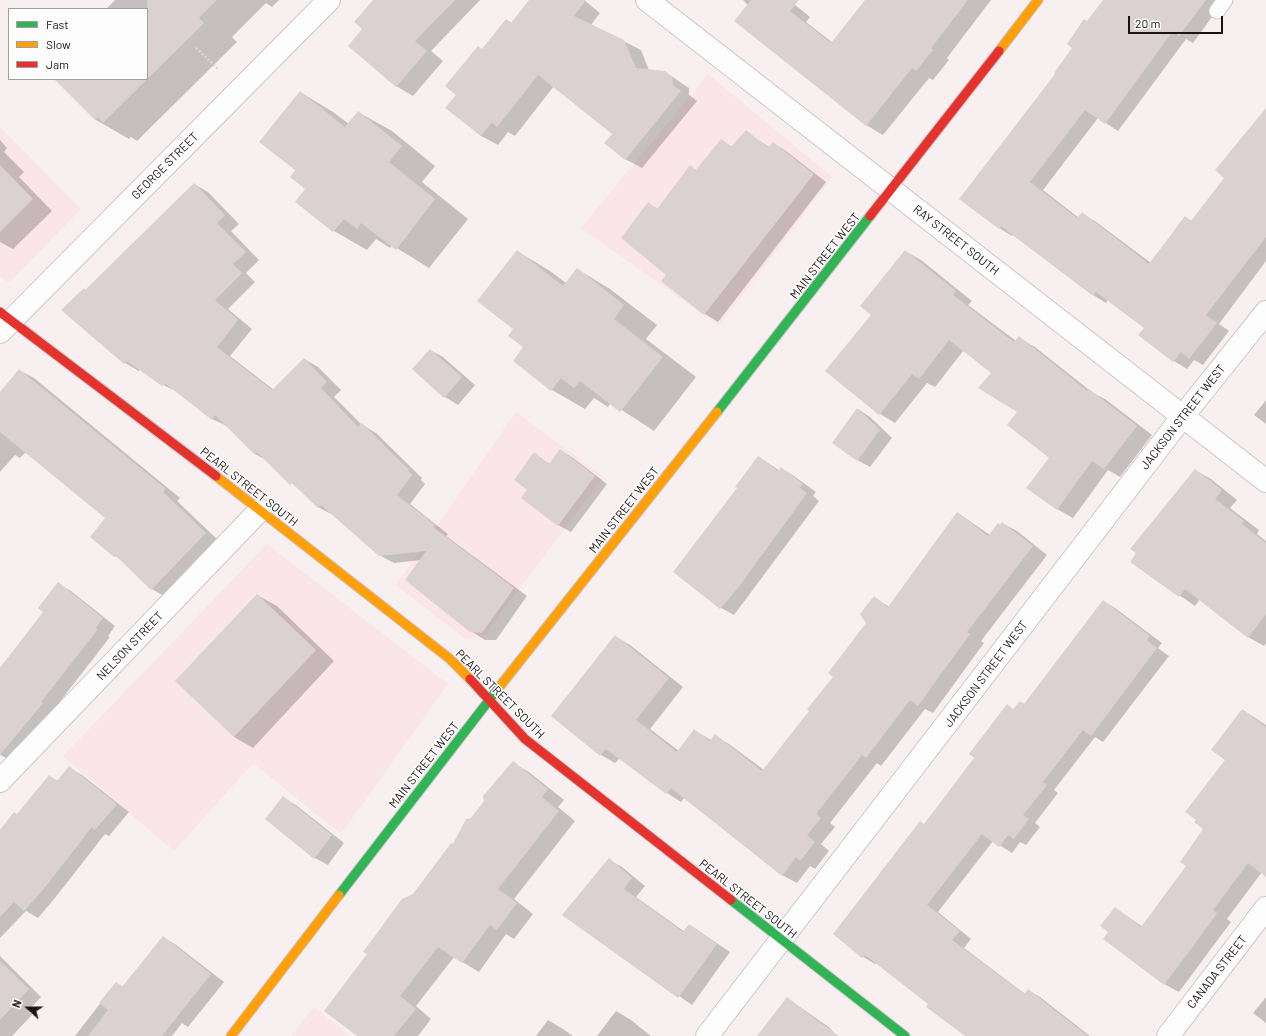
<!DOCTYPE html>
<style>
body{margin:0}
#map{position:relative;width:1266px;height:1036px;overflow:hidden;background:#f8eff1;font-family:Barlow,sans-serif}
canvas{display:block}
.legend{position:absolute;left:8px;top:8px;width:140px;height:72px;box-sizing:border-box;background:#fdfdfd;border:1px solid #a39fa0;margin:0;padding:5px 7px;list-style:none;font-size:12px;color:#1c1314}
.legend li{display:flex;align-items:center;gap:8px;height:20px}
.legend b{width:20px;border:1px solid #a39fa0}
.north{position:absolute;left:8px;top:988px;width:40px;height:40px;-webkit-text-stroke:3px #fdfdfd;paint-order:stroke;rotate:291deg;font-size:11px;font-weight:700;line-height:16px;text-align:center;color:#1c1314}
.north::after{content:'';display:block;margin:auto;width:14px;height:18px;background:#1c1314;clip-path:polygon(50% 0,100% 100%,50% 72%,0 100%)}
.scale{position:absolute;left:1128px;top:16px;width:95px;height:18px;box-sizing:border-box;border:2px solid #1c1314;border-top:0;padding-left:5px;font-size:12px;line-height:14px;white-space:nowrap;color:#1c1314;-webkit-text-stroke:3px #fdfdfd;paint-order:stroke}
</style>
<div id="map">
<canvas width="1266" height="1036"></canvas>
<ul class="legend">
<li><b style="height:5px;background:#30b455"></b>Fast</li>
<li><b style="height:5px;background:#ff9f0a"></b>Slow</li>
<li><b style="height:5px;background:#e5322d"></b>Jam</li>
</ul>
<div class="north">N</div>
<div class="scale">20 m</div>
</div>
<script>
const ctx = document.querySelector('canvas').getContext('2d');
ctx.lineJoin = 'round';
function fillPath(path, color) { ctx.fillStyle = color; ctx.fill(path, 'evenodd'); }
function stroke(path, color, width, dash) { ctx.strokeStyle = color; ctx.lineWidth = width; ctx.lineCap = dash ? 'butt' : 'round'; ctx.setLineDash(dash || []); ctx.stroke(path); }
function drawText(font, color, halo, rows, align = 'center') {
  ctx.font = font + ' Barlow,sans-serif'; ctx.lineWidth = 3; ctx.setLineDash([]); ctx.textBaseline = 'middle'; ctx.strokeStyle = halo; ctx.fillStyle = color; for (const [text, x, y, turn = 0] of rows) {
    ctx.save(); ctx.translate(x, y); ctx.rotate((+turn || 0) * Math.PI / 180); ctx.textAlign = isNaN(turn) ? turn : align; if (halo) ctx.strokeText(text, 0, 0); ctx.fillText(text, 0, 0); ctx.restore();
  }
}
const built = new Path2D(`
 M708,74l124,103 -113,149 -138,-98z
 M0,127l81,82 -72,74 -9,-7z
 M516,412l88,65 -121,160 -19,1 -68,-53z
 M267,544l181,140 -107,150 -88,-71 -79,88 -111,-95z
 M314,1007l37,29h-60z`);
const shadow = new Path2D(`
 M115,0h164l-7,7 -6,-4 -34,34 5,5 -100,99 -6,-4 -2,2 -33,-19 -40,-41h91v-70h-41z
 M384,0h96l-49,51 12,10 -30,35 -17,-10 -32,-57z
 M530,0h54l16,13 -9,12 50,25 8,20 16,2 24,16v7l8,6 -55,67 -17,-9 -12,-25 -59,-48 -39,50 -7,-4 -10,13 -17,-9 -34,-28 10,-14 25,-44 24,-30 6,3z
 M743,0h46l21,17 -4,5 27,21 45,-43h113l-44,58 2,2 -16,20 -4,-2 -46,57 -17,-10z
 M1105,0h122l-10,10 -24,33 -7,-4 -68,92 -20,-13 -55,72 36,28 3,-4 13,7 56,42 35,-45 6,3 34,-44 40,-68v152l-47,63 10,7 -26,34 -9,-5 -7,9 -13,-8 -35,-26 6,-7 -37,-28 -2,3 -13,-8 -80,-60 -1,1 -13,-8 58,-154 31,-52z
 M300,92l33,20 16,12 9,-12 34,19 43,35 -13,16 46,37 -39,49 -37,-23 -2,3 -14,-9 -9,11 -33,-19 -37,-61z
 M746,132l24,16 3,-5 13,8 40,31 -108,140 -13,-8 -37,-40 -19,-70 9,5 33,-42 6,3 24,-30 11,7z
 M0,140l7,8 -3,4 20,20 -5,5 33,34 -39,38 -13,-7z
 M194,184l14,8 31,32 -8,7 28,29 -13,13 9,9 -27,27 24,20 -22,27 44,34 30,-31 14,8 23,23 -7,7 27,27 15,9 46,45 -1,2 4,4 -15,20 38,30 -2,2 81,60 -31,44h-11l-14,-9 -50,-71 -27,3 -15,-8 -46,-40 -15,-8 -50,-46 -13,-7 -28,-28 -15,-7 -34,-27 -15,-7 -23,-16 -1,2 -14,-8 -62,-53 23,-19z
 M517,251l33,20 16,12 11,-14 33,20 47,36 -11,14 50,38 -42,54 -43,-28 -3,4 -14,-9 -9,11 -33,-19 -38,-30 10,-13 -9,-18z
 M905,251l16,9 51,41 -4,4 48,36 3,-3 16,9 58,46 12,6 47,36 -32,42 -12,-7 -35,48 -16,-9 -7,-51 -58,-86 -28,-22 -29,37 -8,-4 -32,40 -15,-9 -8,-99z
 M430,350l13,7 32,28 -17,20 -13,-8z
 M19,370l15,8 146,120 -3,3 43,41 -53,56 -15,-9 -30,-28 -31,-24 15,-19 -80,-66 -6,6 -5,-3 -15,17v-78z
 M1266,400v24l-12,-9z
 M858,409l12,8 22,21 -22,29 -13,-7z
 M560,450l13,8 34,26 -36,48 -13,-7 -30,-35 6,-36 16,10z
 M759,457l21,14 1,-3 13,8 22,16 -3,4 6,5 -85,114 -13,-7 -47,-36 64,-84z
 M1195,470l16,9 26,21 -7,8 29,22 -2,4 9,7v102l-2,3 -16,-9 -48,-38 -5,7 -64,-44z
 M958,513l32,22 12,-12 15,8 30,24 -66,86 3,2 -51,70 -8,-4 -44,57 -4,-3 -47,60 5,4 -14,17 8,7 -14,18 -5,-3 -13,17 -15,-8 -98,-77 -3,4 -14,-9 -47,-35 -5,5 -14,-8 14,-119 15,9 53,42 -33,42 29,22 15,-21 17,10 4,-4 14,8 35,26 47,-60 23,-33 33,-54 7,-25 16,9z
 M58,584l13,7 44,35 -7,10 2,1 -90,116 -6,-4 -7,9 -7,-3v-87l45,-56z
 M257,595l20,11 57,55 -81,87 -19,-11z
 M1103,601l12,7 47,35 -4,5 11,8 -66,86 -8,-5 -41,53 4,3 -23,30 5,4 -14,18 -6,-3 -8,11 -19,-12 -55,71 33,27 -7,9 61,46 3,-4 12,7 50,39h-114l-46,-32 -54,-41 -1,1 -12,-7 -29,-23 90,-109 90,-115 11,-5z
 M1243,710l23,15v149l-4,-2 -35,47 4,3 -52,70 -15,-8 -55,-52 6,-24 28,19 45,-61 17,-37z
 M513,763l16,9 35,28 -6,7 17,14 -61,78 19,15 -19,25 -8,-5 -27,38 -25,-15 -38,49 15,13 -13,17h-60l55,-141 40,-50z
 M69,768l13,7 47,37 -20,24 -4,-2 -50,64 -17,20 -12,-7 -26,27v-97l49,-65 9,5z
 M283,798l13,7 48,38 -16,22 -13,-7z
 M609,860l13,7 23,19 -9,11 49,35 5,-7 40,27 -38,53 -128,-90z
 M163,937l13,8 48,37 -36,45 -6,-4 -10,13h-97l41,-53 7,4z
 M0,956l41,41 -13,14 4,4 -20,21h-12z
 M1266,997v26l-13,-10z
 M787,998l43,30 6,8h-65z
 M616,1011l15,9 20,16h-54z
 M548,1020l15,9 10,7h-37z`);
const building = new Path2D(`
 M147,0h70l-18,18 5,5 -81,80 -20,20 -5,-6 -3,3 -41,-41h93z
 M373,0h82l-40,41 12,10 -31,36 -48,-41 14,-17 -8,-7z
 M529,0h57l-12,16 50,24 12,28 29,3 7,6 1,8 8,6 -56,69 -21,-17 8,-9 -74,-59 -41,52 -5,-5 -11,14 -36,-28 11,-13 -11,-9 33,-40 4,3 24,-30 5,4z
 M751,0h48l-9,11 41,32 34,-43h103l-37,48 2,2 -17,21 -4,-3 -46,58 -132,-105z
 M1103,0h103l-27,36 -6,-5 -68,93 -20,-14 -55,72 47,36 5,-6 67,52 36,-48 6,5 33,-43 -9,-8 51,-62v129l-60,78 11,8 -28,36 -8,-7 -8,10 -35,-27 6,-7 -48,-36 -3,4 -92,-70 -2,3 -40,-30 96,-125 -1,-1 18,-25 -5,-4 17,-25 3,2z
 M300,91l45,36 13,-16 44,35 -13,16 46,37 -39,51 -35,-27 -4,6 -13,-10 -11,13 -38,-30 10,-13 -15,-12 5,-7 -36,-28z
 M746,130l22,18 5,-6 41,32 -110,141 -43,-34 5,-6 -45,-37 27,-36 9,7 33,-44 6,5 25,-31 10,8z
 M0,165l33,34 -33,33z
 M194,183l31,32 -8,8 29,29 -13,12 9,9 -27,27 23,20 -21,27 55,43 32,-32 23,24 -6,6 37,39 4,-4 47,47 -1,1 4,4 -15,20 38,30 -2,2 81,61 -32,45 -12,-1 -65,-52 21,-29 -47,5 -58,-51 -3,3 -26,-25 -2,2 -33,-33 -3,2 -39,-39 -3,5 -46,-36 -4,2 -35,-25 -3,3 -63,-54 23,-22 1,2z
 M517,250l46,36 14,-18 47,37 -10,14 49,38 -43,55 -40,-31 -6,7 -13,-10 -10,13 -38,-30 10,-14 -15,-11 5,-7 -36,-28z
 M905,250l51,41 -3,4 61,47 5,-6 68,55 2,-2 48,37 -33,43 -12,-8 -35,49 -31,-22 23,-30 -42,-33 10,-13 -39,-24 13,-15 -42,-33 -30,39 -7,-5 -33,41 -54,-44 46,-56 -11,-9z
 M430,349l32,28 -18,21 -32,-29z
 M19,369l147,120 -3,3 43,41 -55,57 -35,-34 -2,1 -24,-20 15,-19 -105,-86v-40z
 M857,408l23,22 -23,31 -25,-18z
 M560,449l35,27 -37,50 -37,-28 6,-8 -13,-10 20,-28 15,12z
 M758,456l20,15 3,-4 22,17 -3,4 7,5 -69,95 -18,21 -47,-37 64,-84 -2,-1z
 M1195,469l27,21 -7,9 29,22 -2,3 24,19v71l-18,24 -63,-49 -6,8 -49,-35 6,-9 -6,-4z
 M957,512l31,24 10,-13 2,2 2,-3 31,24 -66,86 3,2 -52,72 -8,-6 -44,58 -4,-3 -46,59 5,4 -14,17 8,7 -15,19 -4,-4 -14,19 -111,-88 -5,6 -60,-45 -6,7 -49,-40 64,-81 54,43 -33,42 41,32 17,-23 16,12 5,-7 47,37 47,-60 -2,-2 26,-32 -5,-4 38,-50 -6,-9 14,-18 14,11z
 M58,582l45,36 -7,10 2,1 -57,73 2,1 -43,52v-87l43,-56 -5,-4z
 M257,594l59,56 -82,87 -59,-56z
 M1103,600l47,36 -3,4 10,8 -66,88 -8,-6 -40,52 4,3 -24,30 6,4 -15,20 -6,-4 -9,12 -17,-13 -55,71 33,26 -8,9 72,54 4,-5 60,47h-123l-39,-29 2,-3 -63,-49 -3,3 -29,-24 87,-113 4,3 50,-66 -5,-4 38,-50 6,5 7,-8 4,3z
 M1242,709l24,18v150l-18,-14 -35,47 4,3 -6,9 -47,63 -61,-46 5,-7 -8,-6 15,-19 26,20 45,-61 -6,-4 23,-33 -9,-7 2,-2 -11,-8 40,-52 -14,-10z
 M513,761l35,28 -6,8 17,14 -61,78 19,14 -20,27 -7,-5 -28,38 -24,-16 -38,49 16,13 -22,27h-37l-33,-25 43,-57 -4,-2 39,-53 11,-5 38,-51 2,1 13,-25 5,-1 13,-17 -1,-5z
 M69,766l48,38 -22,26 -3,-3 -50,64 -18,20 -10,-9 -14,15v-87l14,-18 3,2 32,-39 8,6z
 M283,796l49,39 -18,24 -49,-40z
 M609,858l23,20 -8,11 59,43 6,-8 28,20 -39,54 -116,-83z
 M163,936l48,38 -49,62h-74l20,-26 -9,-7 17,-21 6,5z
 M0,961l29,28 -29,31z
 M787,997l28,22 24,17h-82z`);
const path = new Path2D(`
 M196,48l23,22`);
const lane = new Path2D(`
 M1217,11l8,-11`);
const street = new Path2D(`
 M647,0l619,481
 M0,332l329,-332
 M0,781l260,-271
 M707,1036l476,-620 83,-104
 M1168,1036l98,-128`);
const fast = new Path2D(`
 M717,412l153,-196
 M339,895l161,-209
 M731,900l174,136`);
const slow = new Path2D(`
 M999,51l39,-51
 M216,476l234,183 20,20
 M500,686l217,-274
 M231,1036l108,-141`);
const jam = new Path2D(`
 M870,216l129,-165
 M0,312l216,164
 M470,679l55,60 206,161`);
const streetNames = [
 ["GEORGE STREET",165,166,-45],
 ["RAY STREET SOUTH",956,240,38],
 ["MAIN STREET WEST",825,256,-52],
 ["JACKSON STREET WEST",1183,417,-52],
 ["PEARL STREET SOUTH",249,487,38],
 ["MAIN STREET WEST",624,510,-52],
 ["NELSON STREET",130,646,-46],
 ["JACKSON STREET WEST",986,674,-53],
 ["PEARL STREET SOUTH",500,694,45],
 ["MAIN STREET WEST",424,765,-52],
 ["PEARL STREET SOUTH",748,899,38],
 ["CANADA STREET",1217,972,-52]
];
fillPath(built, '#fae5e9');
fillPath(shadow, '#0003');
fillPath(building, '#dbd1d3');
stroke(lane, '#cec5c6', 17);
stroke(street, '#cec5c6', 24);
stroke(fast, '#cec5c6', 11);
stroke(slow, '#cec5c6', 11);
stroke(jam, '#cec5c6', 11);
stroke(path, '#d8d5d5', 2.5, [2, 2]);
stroke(lane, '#fefdfd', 15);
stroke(street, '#fefdfd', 22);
stroke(fast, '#30b455', 9);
stroke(slow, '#ff9f0a', 9);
stroke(jam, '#e5322d', 9);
drawText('12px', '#1c1314', '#fdfdfd', streetNames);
</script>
